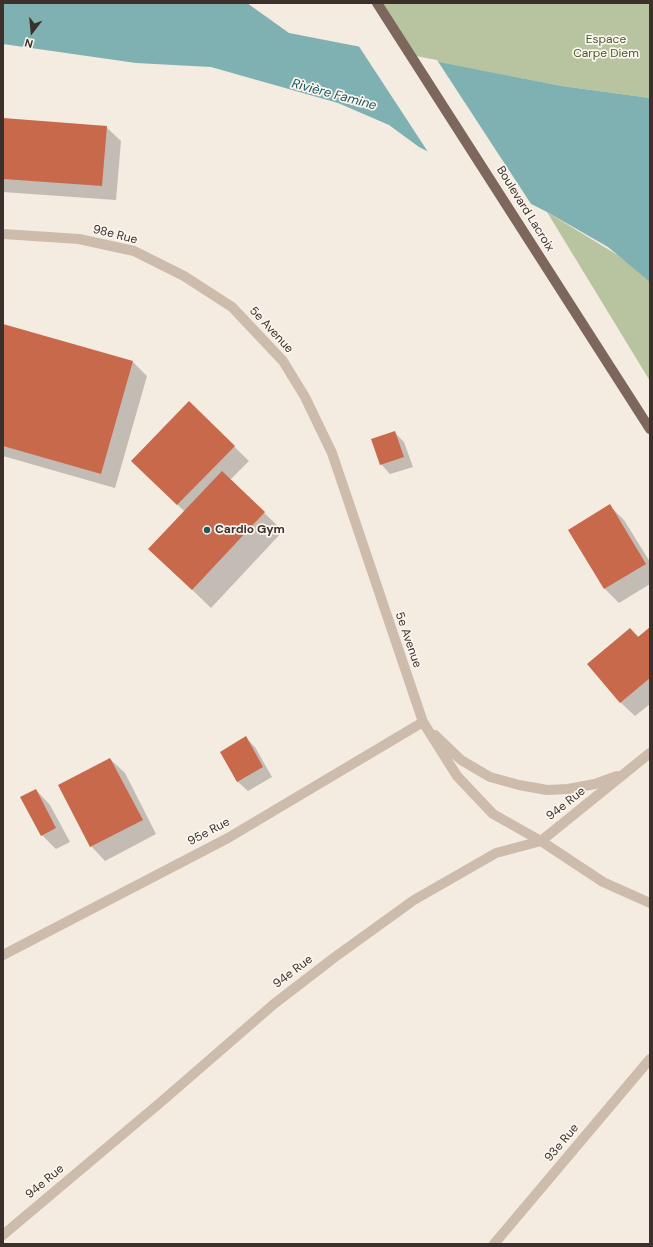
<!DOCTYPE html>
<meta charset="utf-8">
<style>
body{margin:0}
#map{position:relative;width:653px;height:1247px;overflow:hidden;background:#f4ebe1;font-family:"DM Sans",sans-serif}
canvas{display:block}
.frame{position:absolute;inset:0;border:4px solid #3b302b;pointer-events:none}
.north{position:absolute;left:12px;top:12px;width:40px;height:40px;-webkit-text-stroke:3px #fbf5ee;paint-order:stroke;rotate:196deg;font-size:11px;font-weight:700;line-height:16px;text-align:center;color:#3b302b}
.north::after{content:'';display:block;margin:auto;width:14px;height:18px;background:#3b302b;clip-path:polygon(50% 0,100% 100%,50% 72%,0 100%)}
</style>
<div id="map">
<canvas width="653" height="1247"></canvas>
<div class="frame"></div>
<div class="north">N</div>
</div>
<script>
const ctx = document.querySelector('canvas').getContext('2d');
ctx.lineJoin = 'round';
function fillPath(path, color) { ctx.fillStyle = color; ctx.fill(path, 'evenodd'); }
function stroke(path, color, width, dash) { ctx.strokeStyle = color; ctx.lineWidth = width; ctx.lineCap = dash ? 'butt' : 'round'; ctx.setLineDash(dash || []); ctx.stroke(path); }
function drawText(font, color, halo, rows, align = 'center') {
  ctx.font = font + ' "DM Sans",sans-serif'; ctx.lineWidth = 3.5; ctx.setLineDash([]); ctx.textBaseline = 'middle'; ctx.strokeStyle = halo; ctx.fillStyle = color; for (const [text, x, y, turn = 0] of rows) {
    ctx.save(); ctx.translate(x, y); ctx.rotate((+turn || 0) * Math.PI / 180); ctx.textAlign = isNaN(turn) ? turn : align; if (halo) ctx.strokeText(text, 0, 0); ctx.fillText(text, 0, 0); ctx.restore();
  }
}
const green = new Path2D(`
 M375,3h275v95l-88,-12 -153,-29z
 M547,212l72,44 31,23v102z`);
const water = new Path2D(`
 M3,3h244l42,30 273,53 88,12v184l-42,-35 -61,-35 -128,-65 -30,-22 -51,-22 -127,-36 -75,-4 -133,-19z`);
const pier = new Path2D(`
 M358,45l79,15 96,147 -103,-52z`);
const shadow = new Path2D(`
 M3,119l103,8 15,14 -5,59 -113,-8z
 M3,325l130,37 14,14 -32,112 -112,-32z
 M189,403l60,58 -19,19 53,51 -72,77 -61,-59 35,-37 -52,-51z
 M394,432l10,10 9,25 -23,7 -9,-10z
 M610,506l14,14 26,42v22l-31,19 -14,-14z
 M650,628v76l-15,12 -15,-14 10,-73 9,8z
 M246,738l9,9 17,30 -24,14 -10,-9 -17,-30z
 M110,759l15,14 31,61 -51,27 -14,-15z
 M36,790l14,15 20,37 -14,7 -14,-14z`);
const building = new Path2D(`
 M3,118l104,8 -5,60 -99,-7z
 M3,324l130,37 -32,113 -98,-28z
 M189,401l46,45 -58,59 -46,-44z
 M395,431l9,26 -24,8 -9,-26z
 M222,471l43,41 -73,78 -44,-41z
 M610,504l36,60 -42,25 -36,-59z
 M650,627v51l-30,25 -33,-39 43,-36 8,9z
 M246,736l17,31 -26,15 -17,-30z
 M110,758l33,62 -53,27 -32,-62z
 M36,789l20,39 -15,8 -21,-39z`);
const minor = new Path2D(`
 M3,234l76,5 55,12 50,25 48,31 51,54 22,36 27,56 91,269 34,54 36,38 48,27 62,41 47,21
 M435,735l26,25 29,17 29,8 28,5 21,-1 27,-5 22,-8
 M3,955l225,-117 195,-116
 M3,1235l158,-133 113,-98 61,-47 79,-57 82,-47 45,-12 109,-88
 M494,1244l156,-185`);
const major = new Path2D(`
 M377,3l273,426`);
const markers = [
 [207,530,4,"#1f5a5e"]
];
const parkNames = [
 ["Espace",606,40],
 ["Carpe Diem",606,54]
];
const streetNames = [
 ["Boulevard Lacroix",525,209,58],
 ["98e Rue",115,235,14],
 ["5e Avenue",271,330,47],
 ["5e Avenue",408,640,71],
 ["94e Rue",566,804,-38],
 ["95e Rue",209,832,-28],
 ["94e Rue",293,972,-37],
 ["93e Rue",562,1143,-50],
 ["94e Rue",45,1182,-40]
];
const poiNames = [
 ["Cardio Gym",215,530]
];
const waterNames = [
 ["Rivière Famine",334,95,15]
];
fillPath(green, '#b8c4a0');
fillPath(water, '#7fb0b2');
fillPath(pier, '#f4ebe1');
fillPath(shadow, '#0003');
fillPath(building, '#c8694b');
stroke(minor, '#cdbbac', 10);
stroke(major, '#7d675c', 10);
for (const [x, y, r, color] of markers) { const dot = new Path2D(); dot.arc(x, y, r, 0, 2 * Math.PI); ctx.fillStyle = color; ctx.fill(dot); stroke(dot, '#fbf5ee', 1.5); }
drawText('12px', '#4a5a2e', '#fbf5ee', parkNames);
drawText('12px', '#3b302b', '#fbf5ee', streetNames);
drawText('bold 12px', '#3b302b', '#fbf5ee', poiNames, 'left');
drawText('italic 13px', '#1f5a5e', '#fbf5ee', waterNames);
</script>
